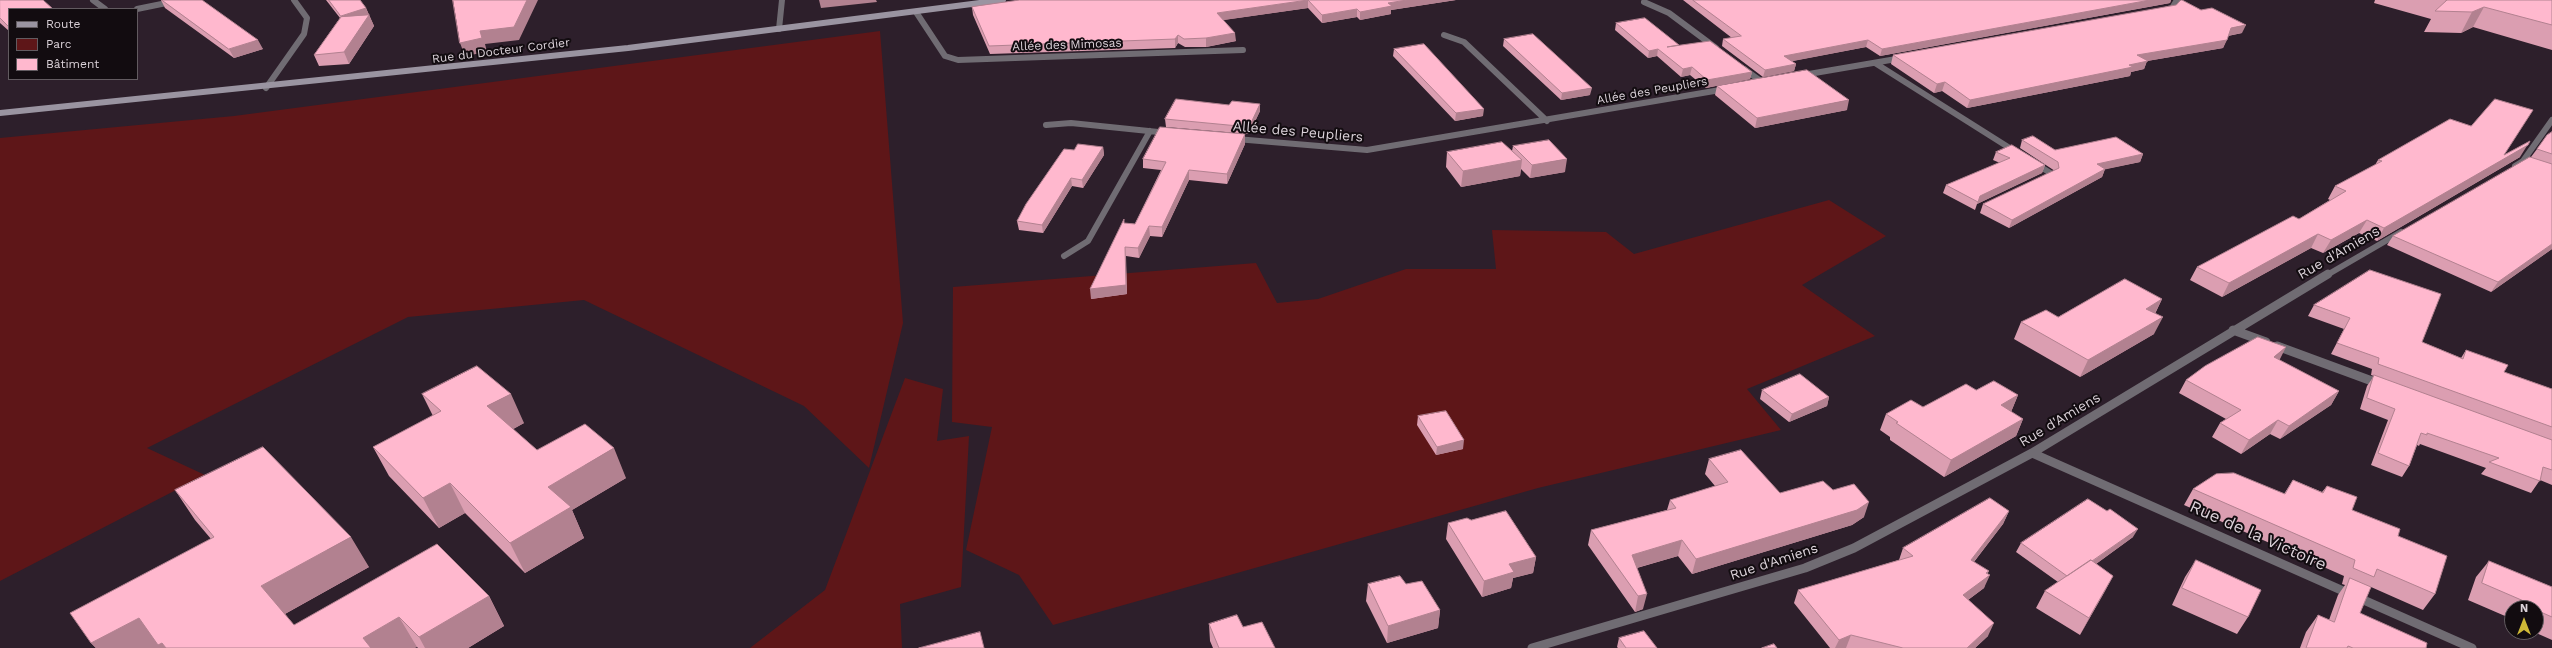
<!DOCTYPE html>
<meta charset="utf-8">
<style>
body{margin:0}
#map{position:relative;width:2552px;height:648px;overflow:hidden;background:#2d1f2b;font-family:"Work Sans",sans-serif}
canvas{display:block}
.legend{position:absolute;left:8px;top:8px;width:130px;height:72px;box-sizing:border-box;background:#120c10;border:1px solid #625b60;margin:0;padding:5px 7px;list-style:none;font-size:12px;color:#dbd2d9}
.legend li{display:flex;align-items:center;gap:8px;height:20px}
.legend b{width:20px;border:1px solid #625b60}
.north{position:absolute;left:2504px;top:600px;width:40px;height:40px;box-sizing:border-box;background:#120c10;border:1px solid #625b60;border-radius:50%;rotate:0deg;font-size:11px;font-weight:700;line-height:16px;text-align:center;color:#dbd2d9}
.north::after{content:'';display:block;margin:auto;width:14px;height:18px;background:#ceb837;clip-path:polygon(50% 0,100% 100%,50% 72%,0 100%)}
</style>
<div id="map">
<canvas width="2552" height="648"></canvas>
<ul class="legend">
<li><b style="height:5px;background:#9a94a1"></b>Route</li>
<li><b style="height:11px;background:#5e1618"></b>Parc</li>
<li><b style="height:11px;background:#ffb8ce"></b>Bâtiment</li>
</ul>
<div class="north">N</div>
</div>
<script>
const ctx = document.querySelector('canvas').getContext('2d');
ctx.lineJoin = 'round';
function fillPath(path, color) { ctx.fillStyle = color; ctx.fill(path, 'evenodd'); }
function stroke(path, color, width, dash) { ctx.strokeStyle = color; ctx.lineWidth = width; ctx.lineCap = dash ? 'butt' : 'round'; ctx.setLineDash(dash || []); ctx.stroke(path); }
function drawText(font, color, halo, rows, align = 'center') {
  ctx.font = font + ' "Work Sans",sans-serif'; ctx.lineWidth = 4; ctx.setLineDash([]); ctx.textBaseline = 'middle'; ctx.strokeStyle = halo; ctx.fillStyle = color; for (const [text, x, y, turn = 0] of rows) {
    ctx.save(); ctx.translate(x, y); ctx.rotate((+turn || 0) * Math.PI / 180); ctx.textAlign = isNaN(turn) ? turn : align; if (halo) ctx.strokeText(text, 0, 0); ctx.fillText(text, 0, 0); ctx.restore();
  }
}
const green = new Path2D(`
 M880,31l23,292 -34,145 -65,-62 -220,-106 -176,17 -261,131 58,27 -205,106v-443l234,-22z
 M1829,200l57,36 -84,49 73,51 -128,53 34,41 -243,58 -485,137 -34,-50 -53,-25 26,-123 -40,-5 1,-135 303,-24 21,40 41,-4 88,-30h90l-4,-39 114,2 28,22z
 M905,378l38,11 -6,52 32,-5 -8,151 -61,17 2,44h-152l75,-58z`);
const streetFar1 = new Path2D(`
 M93,0l12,9
 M1644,2l25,11 47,35
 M137,9l44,-9
 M2165,10l7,-2 5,-8
 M916,12l29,44 13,4 285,-10
 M779,29l3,-29
 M1444,35l20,7 83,79
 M1875,63l141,89
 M1744,69l18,13
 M1803,75l99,-17
 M266,88l38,-54 3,-16 -13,-18
 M1046,125l25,-2 97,10
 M1236,139l131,11 359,-61
 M2036,164l16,10 -7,4
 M2515,166l8,-5 29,-41
 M1064,256l24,-15 62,-110
 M2327,275l74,-43`);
const street = new Path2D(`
 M2233,330l33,12
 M2277,346l103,38
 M2032,453l440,195
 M1532,648l273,-80 49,-20 178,-95 296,-179`);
const secondary = new Path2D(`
 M0,113l628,-65 375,-48`);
const wall = new Path2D(`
 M0,0l9,9v22l-9,-8z
 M161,0h41l61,49 -29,9 -69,-50z
 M326,0h34l6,8 8,18 -25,38 -30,2 -5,-11 26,-37z
 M1020,0h436l-65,10v4l-31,6 -3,-3 -35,6 -14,-15 -85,12 13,21 -30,6h-21l-7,-4 -3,5 -185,6 -17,-39 -1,-8z
 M1683,0h488l-1,3 -290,53 -14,-9 -74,14 4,3 -2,7 -31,6 -41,-31 1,-7 9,-1z
 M2375,0h177v50l-79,-23 -12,6 -37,-1 7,-13 -57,-16z
 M2201,10l41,23 -14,3 -5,12 -76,13 -3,8 -13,3 -1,4 -163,32 -25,-17 -8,2 -43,-29 2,-9z
 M1616,23l136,49 -2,7 -44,9 -16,-13 -9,2 -24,-21 -9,2 -33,-28z
 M1504,39l86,56 -29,5 -58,-54z
 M1394,49l89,67 -28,5 -62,-65z
 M1717,86l130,24 -92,18 -40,-33z
 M1229,105l31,6 -11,23 -83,-7 -1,-8z
 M2552,132v117l-61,43 -104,-47 6,-9 138,-79 6,-8z
 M1245,134v10l-18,40 -38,-4 -27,57 -12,-1 -11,22 -13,-2 1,38 -36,5 33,-76 11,1 26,-54 -18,-2v-9z
 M2022,140l33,10 88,4 -3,8 -35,7 -3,8 -93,51 -29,-15 3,-9 72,-33 -35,-23z
 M1513,146l52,26 -35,6 -9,-9 -1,7 -59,11 -15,-20 1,-15 65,-1z
 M1103,147l1,8 -21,33 -11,-2 -29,47 -24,-3 -2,-9 57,-71z
 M1996,152l49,13 -3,8 -65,31 -2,6 -32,-17 3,-8 54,-22 -7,-3z
 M2504,155l16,2 -143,84 -18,-8 -36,20 -12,-5 -89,49 -32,-17 7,-13 102,-48 31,-19 -2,-1 7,-13 40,-21 3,-5z
 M2162,299l-7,15 -1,20 -74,43 -66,-38 7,-17 37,-5z
 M2314,305l108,37 39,16 5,-8 38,22 48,17v96l-12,-5 -9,13 -50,-19 5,-6 -66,-24 -1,2 -2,-1 -8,21 -7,11 -31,-12 17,-45 -28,-11 7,-23 7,-10 -3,-1 1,-6 -41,-15 13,-25 -36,-13z
 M2279,360l60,31 -8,14 -51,34 -10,-5 -29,20 -29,-17 8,-14 6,-4 -47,-26 7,-13z
 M1762,390l67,7 -2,9 -38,16 -29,-23z
 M1976,390l42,5 -7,17 12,7 -7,17 -72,41 -54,-37v-3l-10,-7 6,-16 37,-7z
 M422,394l102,29 -11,6 24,21 89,28 -54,32 12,28 -59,35 -60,-60 -26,15 -50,-52 -16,-29 60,-31z
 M1418,416l45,33 -27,6 -19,-30z
 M1709,459l71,34 53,-3 31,27 -12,8 -160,49 -14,-18 -41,12 6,41 -8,3 -47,-67 3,-15 76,-20 3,-10 45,-14 -10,-12z
 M2293,480l29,12 5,-6 25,24 46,26 37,58 -12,16 -52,-23 -11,26 66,35h-126l6,-16 12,-17 11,5 9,-25 7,-10 -3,-1 2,-8 -160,-71 9,-16 91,5z
 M175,490l194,77 -84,47 9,11 195,-29 15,30 -36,22h-50l-1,-1 -3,1h-318l-5,-5 120,-104 -16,-19z
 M2009,511l-6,13 -29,38 14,11 -4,15 -16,12 20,36 -13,12h-145l-36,-45 4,-13 101,-30 4,-12z
 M1471,520l65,37 -3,16 -20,5 -2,10 -29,9 -36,-58 2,-16z
 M2133,537l-37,27 17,12 -33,59 -44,-27 9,-17 13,-9 -42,-30 5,-9z
 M2196,560l52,57 -11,17 -65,-29 13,-28z
 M2489,561l63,26v53l-18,-8h2v-24h-24v11l-44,-19 8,-23z
 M1368,584h38l34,26 -2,18 -51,15 -21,-42z
 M1209,624l34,3 32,21h-62l-3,-7z
 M1619,638l38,10h-39l-1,-1z`);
const shadedWall = new Path2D(`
 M527,0h11l-19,40 -34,4 2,8 -22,4 -5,-13 20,-12z
 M819,0h57l1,2 -56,6z
 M1308,0v8l-91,13v-8z
 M1407,0h49l-65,10v4l-31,6v-8l28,-9z
 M2150,0h21l-1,3 -290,53 2,-7z
 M2484,7l-11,20 -12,6 11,-21z
 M366,8l8,18 -25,38 -5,-12v-29l-3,-7z
 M1357,9v8l-35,6v-8z
 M2246,25l-4,8 -15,3 4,-8z
 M1235,33l1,8 -30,6v-9z
 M1178,35v8l-3,5v-9z
 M258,40l5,9 -29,9 -5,-9z
 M1868,40l-2,7 -83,16 1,-7z
 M2227,40l-4,8 -76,13 -3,8 -13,3 -1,4 -163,32 3,-8 159,-35 8,-10z
 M1658,49l-1,7 -9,2 1,-7z
 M1796,64l-2,7 -31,6 2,-7z
 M1692,67l-2,8 -9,2 2,-8z
 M1752,72l-2,7 -44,9 1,-8z
 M1945,82l-3,9 -8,2 3,-9z
 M1592,88l-2,7 -29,5 1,-7z
 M1849,100l-2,10 -92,18 2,-10z
 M1260,104v7l-11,23v-7z
 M1484,109l-1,7 -28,5 1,-8z
 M1245,134v10l-18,40v-10z
 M2530,141l-10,16 -143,84 7,-13 117,-68z
 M1103,147l1,8 -21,33 -1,-8z
 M2143,154l-3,8 -47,10 4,-8z
 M1567,159l-2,13 -35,6 2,-13z
 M1522,160l-2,16 -59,11 2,-16z
 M2045,165l-3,8 -65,31 3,-8z
 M2105,169l-3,8 -93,51 3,-8z
 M1189,170v10l-27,57v-10z
 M1071,178l1,8 -29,47 -1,-8z
 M2367,220l-8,13 -36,20 8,-13z
 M1149,226l1,10 -11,22 -1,-10z
 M2318,234l-7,14 -89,49 7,-14z
 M2552,244v5l-61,43 7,-10z
 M1125,247l2,47 -36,5 -1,-10z
 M2162,299l-8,16 -8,-6z
 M2163,317l-9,17 -74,43 8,-17z
 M2286,347l-7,14 -5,-4z
 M2339,391l-8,14 -51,34 9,-13z
 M511,394l13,29 -23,13 -14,-30z
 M2018,395l-7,17 -10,-7z
 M1829,397l-2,9 -38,16 3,-8z
 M2023,419l-7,17 -72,41 7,-17z
 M2278,420l-8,14 -29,20 8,-14z
 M1464,440l-1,9 -27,6 1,-8z
 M614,448l12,30 -54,32 12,28 -59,35 -15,-30 38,-56z
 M450,483l15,30 -26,15 -16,-30z
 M1869,502l-5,15 -12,8 -160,49 4,-15z
 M2009,511l-6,13 -38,49 6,-13z
 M2138,529l-5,8 -69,50 5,-9z
 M351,537l18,30 -88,49 -20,-30z
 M1682,540l-4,16 -49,14 3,-15z
 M1536,557l-3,16 -20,5 -2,10 -29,9 2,-16 25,-17z
 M1989,571l-4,8 5,-4 -6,13 -27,20 6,-13 23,-22z
 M2113,576l-9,17 -24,42 9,-17z
 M1647,594l-4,15 -8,3 3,-16z
 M489,596l15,30 -36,22h-43l-6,-11z
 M1440,610l-2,18 -51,15 1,-17z
 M399,617l18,30 -3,1h-45l-6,-10z
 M139,618l23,25 4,5h-70l-5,-5z
 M1994,623l-6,13 -13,12h-8z
 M1851,635l-5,13h-11l4,-8z`);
const building = new Path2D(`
 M0,0h43l10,9h-44v18l-9,-9z
 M162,0h40l56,40 -29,9z
 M329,0h31l6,8 -25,8z
 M453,0h74l-13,27 -34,4 2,7 -22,5z
 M1020,0h387l-19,3 4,3 -32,6 -3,-3 -35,6 -14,-15 -91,13 18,20 -29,5 -22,1 -6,-4 -3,4 -186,7 -17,-39z
 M1693,0h457l-268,49 -14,-9 -84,16 12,8 -31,6 -42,-31 18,-3z
 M2181,0h1l19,10 11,-2 34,17 -15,3 -4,12 -90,15 11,6 -19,4 4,2 -163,33 -25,-18 -8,2 -44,-29 283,-50z
 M2446,0h106v25l-68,-18 -12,5 -37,-1 12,-11z
 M369,15l-25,37 -30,3 27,-38z
 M1645,18l34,27 -12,2 43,-6 42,31 -45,8 -15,-13 -9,2 -25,-20 -9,2 -33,-28z
 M1533,34l59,54 -30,5 -58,-54z
 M1424,44l60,65 -28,4 -62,-64z
 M1807,70l42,30 -92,18 -40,-32z
 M1176,99l53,6 3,-4 28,3 -11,23 -84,-8z
 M2495,99l38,11 -29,45 26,-14 -2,4 -144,83 -17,-8 -36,20 -13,-6 -89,49 -32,-16 96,-51 6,3 47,-28 -11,-5 47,-25 -4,-1 72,-41 21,7z
 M1160,127l85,7 -18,40 -38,-4 -27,57 -13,-1 -11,22 -13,-1 1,38 -36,4 34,-70v4l11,1 31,-62 -23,-3z
 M2552,132v22l-15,-5 10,-14z
 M2033,136l22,14 61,-13 27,17 -46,10 8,5 -93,51 -29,-16 76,-36 -1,-6 -36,-22z
 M1549,140l18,19 -35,6 -19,-19z
 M1502,142l20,18 -59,11 -16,-19z
 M1078,144l25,3 -21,33 -11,-2 -29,47 -25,-4 9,-17 38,-55 10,1z
 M2012,145l33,20 -65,31 -2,6 -32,-17 64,-27 -14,-6z
 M2530,157l22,7v80l-54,38 -105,-46z
 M2370,270l71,24 -19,48 41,17 3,-9 42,15 -4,7 48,17v38l-174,-63 1,-6 -42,-15 13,-25 -36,-13z
 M2125,279l37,20 -16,10 17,8 -75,43 -67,-38 25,-12 12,7z
 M2258,337l28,10 -12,10 65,34 -50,35 -11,-6 -29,20 -29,-17 21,-13 -55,-30 19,-14z
 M477,366l34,28 -24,12 50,44 48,-26 29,24 -66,39 23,20 -61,36 -60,-60 -27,15 -50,-51 68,-36 -19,-17z
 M1800,374l29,23 -37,17 -30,-24z
 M2374,375l178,65v30l-9,-3 -3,14 -51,-19 10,-4 -72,-25v2l-6,-2 -12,33 -31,-13 17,-44 -28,-11z
 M1994,381l24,14 -17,10 22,14 -72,41 -55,-37 2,-1 -12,-8 25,-14 12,7 43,-23 10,6z
 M1446,411l18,29 -27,7 -19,-31z
 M263,447l88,90 -90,49 33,39 143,-81 52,52 -70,41 -20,-20 -36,21 8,10h-205l-4,-5 -4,2 -19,-27 -48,25 -21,-30 144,-76 -39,-47z
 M1741,450l39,43 43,-12 10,9 21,-6 15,18 -12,8 -161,49 -14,-19 -50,15 15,39 -9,2 -47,-66 85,-22 -6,-8 58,-18 -19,-23z
 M2234,473l51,21 8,-14 30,13 4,-7 30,11 -5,13 48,19 -2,7 49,20 -12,38 -58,-25 -3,8 -21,-9 2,-8 -162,-71 23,-15z
 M1990,498l19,13 -38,49 18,11 -3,2 4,2 -27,20 31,28 -27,25h-64l-52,-13 -12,5 -41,-50 115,-34 -10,-8z
 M2088,499l19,12 3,-2 28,20 -46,32 -1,-1 -24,16 -46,-33z
 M1506,511l30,46 -27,7 5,8 -30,9 -36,-58 19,-5 4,2z
 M2091,560l22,16 -24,42 -44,-27z
 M2196,560l65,30 -13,27 -66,-29z
 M2489,561l63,26v30l-16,-7v-2h-4l1,-3 -51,-22z
 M1400,576l6,8 16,-3 18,29 -52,16 -20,-42z
 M2350,578l21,9 -11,26 67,30 -1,5h-73l-5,-2 -1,2h-41l12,-33 16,7z
 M1237,615l6,12 19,-5 13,26h-56l-10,-24z
 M1644,631l13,17h-31l-7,-10z
 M980,632l4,16h-65z
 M1774,644l3,4h-15z`);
const farStreetnames = [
 ["Allée des Mimosas",1067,45,-2],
 ["Rue du Docteur Cordier",501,51,-7],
 ["Allée des Peupliers",1652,91,-10]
];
const streetNames = [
 ["Allée des Peupliers",1298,132,5],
 ["Rue d'Amiens",2339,253,-30],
 ["Rue d'Amiens",2060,420,-31],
 ["Rue d'Amiens",1774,562,-18]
];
const nearStreetnames = [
 ["Rue de la Victoire",2258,536,24]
];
fillPath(green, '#5e1618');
stroke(streetFar1, '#706c73', 6);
stroke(street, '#706c73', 9);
stroke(secondary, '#9a94a1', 6);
fillPath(wall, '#db9eb1');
fillPath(shadedWall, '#b28190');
fillPath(building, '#ffb8ce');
stroke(building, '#b28190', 1);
drawText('12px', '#dbd2d9', '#120c10', farStreetnames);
drawText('14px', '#dbd2d9', '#120c10', streetNames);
drawText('17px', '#dbd2d9', '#120c10', nearStreetnames);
</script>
